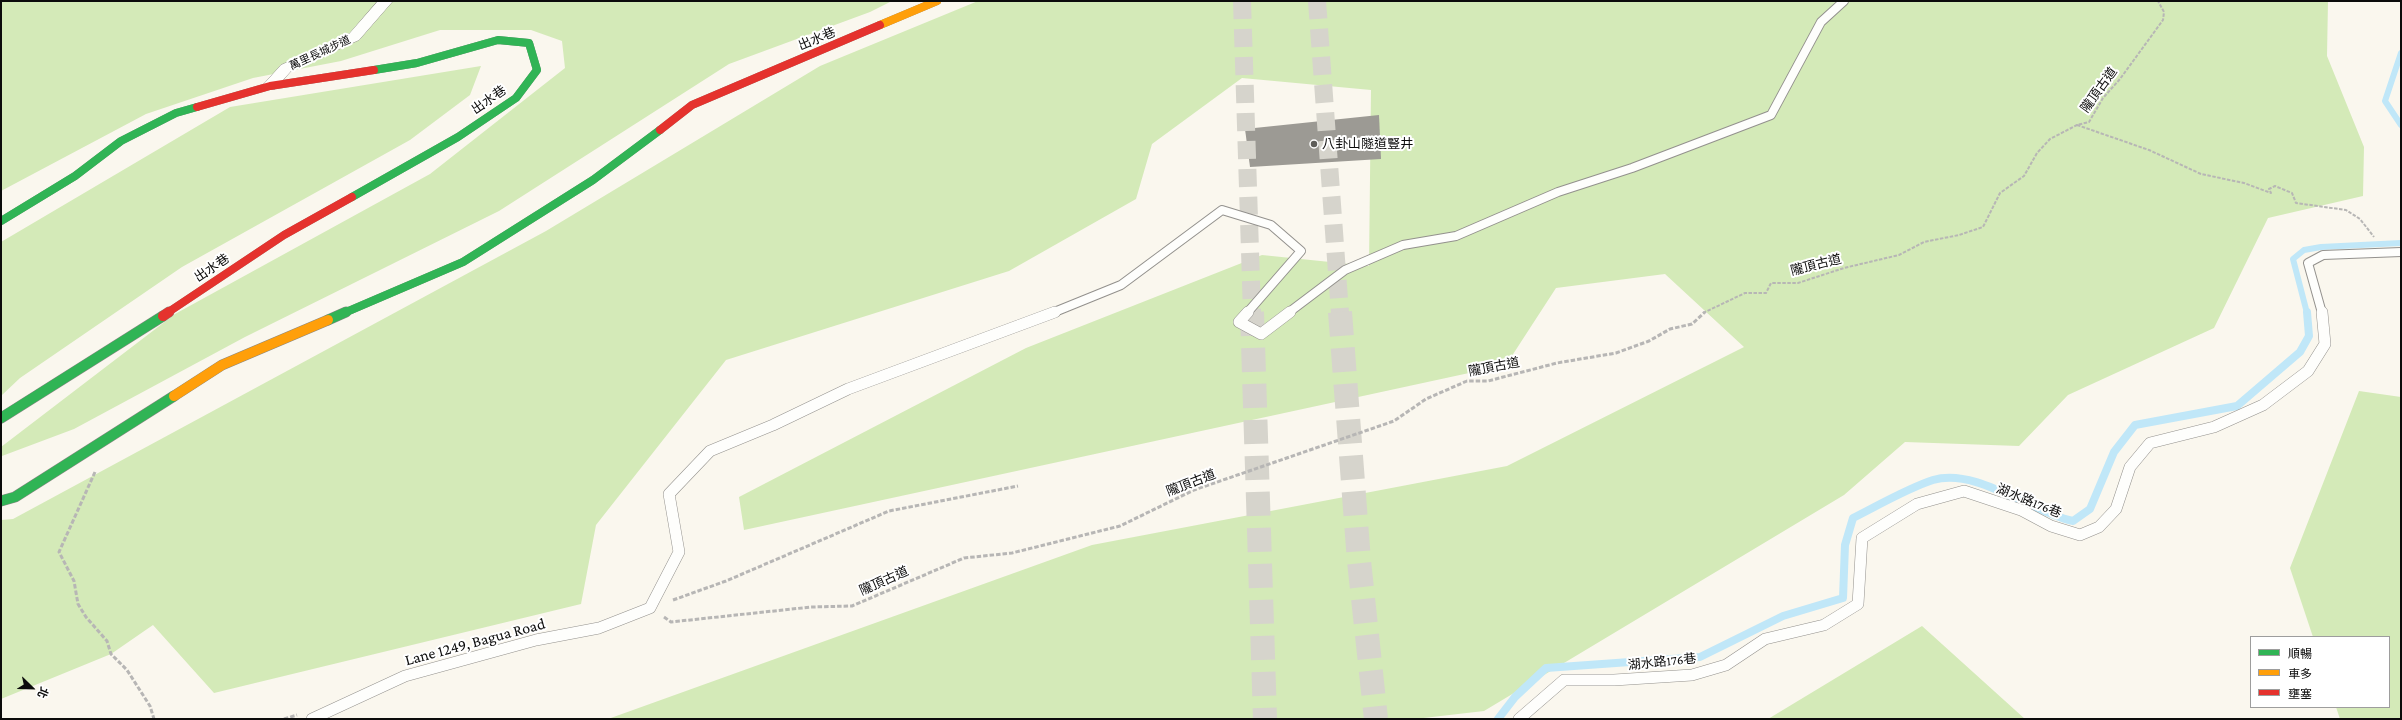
<!DOCTYPE html>
<meta charset="utf-8">
<style>
body{margin:0}
#map{position:relative;width:2402px;height:720px;overflow:hidden;background:#faf7ee;font-family:"Crimson Pro","Noto Sans TC",serif}
canvas{display:block}
.frame{position:absolute;inset:0;border:2px solid #0b0b0b;pointer-events:none}
.legend{position:absolute;left:2250px;top:636px;width:140px;height:72px;box-sizing:border-box;background:#fff;border:1px solid #9d9d9d;margin:0;padding:5px 7px;list-style:none;font-size:12px;color:#0b0b0b}
.legend li{display:flex;align-items:center;gap:8px;height:20px}
.legend b{width:20px;border:1px solid #9d9d9d}
.north{position:absolute;left:12px;top:668px;width:40px;height:40px;-webkit-text-stroke:3px #fff;paint-order:stroke;rotate:113deg;font-size:11px;font-weight:700;line-height:16px;text-align:center;color:#0b0b0b}
.north::after{content:'';display:block;margin:auto;width:14px;height:18px;background:#0b0b0b;clip-path:polygon(50% 0,100% 100%,50% 72%,0 100%)}
</style>
<div id="map">
<canvas width="2402" height="720"></canvas>
<div class="frame"></div>
<ul class="legend">
<li><b style="height:5px;background:#30b455"></b>順暢</li>
<li><b style="height:5px;background:#ff9f0a"></b>車多</li>
<li><b style="height:5px;background:#e5322d"></b>壅塞</li>
</ul>
<div class="north">北</div>
</div>
<script>
const ctx = document.querySelector('canvas').getContext('2d');
ctx.lineJoin = 'round';
function fillPath(path, color) { ctx.fillStyle = color; ctx.fill(path, 'evenodd'); }
function stroke(path, color, width, dash) { ctx.strokeStyle = color; ctx.lineWidth = width; ctx.lineCap = dash ? 'butt' : 'round'; ctx.setLineDash(dash || []); ctx.stroke(path); }
function drawText(font, color, halo, rows, align = 'center') {
  ctx.font = font + ' "Crimson Pro","Noto Sans TC",serif'; ctx.lineWidth = 4; ctx.setLineDash([]); ctx.textBaseline = 'middle'; ctx.strokeStyle = halo; ctx.fillStyle = color; for (const [text, x, y, turn = 0] of rows) {
    ctx.save(); ctx.translate(x, y); ctx.rotate((+turn || 0) * Math.PI / 180); ctx.textAlign = isNaN(turn) ? turn : align; if (halo) ctx.strokeText(text, 0, 0); ctx.fillText(text, 0, 0); ctx.restore();
  }
}
const forest = new Path2D(`
 M1,1h891l-22,11 -141,52 -230,147 -254,126 -171,92 -72,27 -1,-9 174,-133 255,-140 135,-106 -3,-27 -31,-11h-91l-99,31 -88,17 -107,36 -145,77z
 M978,1h1350l-1,55 37,91 -1,49 -95,22 -54,110 -146,67 -49,51 -114,-4 -61,53 -360,216 -69,8h-807l484,-174 415,-79 237,-119 -79,-73 -109,14 -50,77 -762,165 -5,-33 287,-149 236,-93 107,11 2,-176 -129,-12 -90,66 -16,55 -127,72 -283,89 -130,165 -15,79 -367,89 -61,-68 -42,29 -110,45v-179l12,-1 533,-288 274,-165z
 M481,66l-11,29 -60,45 -228,127 -162,111 -19,18v-154l229,-135z
 M2359,391l42,6v322h-61l-4,-12h53v-70h-76l-23,-69z
 M1922,626l103,93h-257z`);
const streamFar1 = new Path2D(`
 M2401,53l-16,48 16,24
 M2307,313l-14,-54 11,-9 17,-3 80,-4`);
const stream = new Path2D(`
 M1498,719l17,-22 31,-29 154,-11 83,-41 60,-18 2,-53 8,-27c24,-12 55,-30 80,-38 43,-13 97,32 140,41l17,-12 24,-57 21,-27 102,-19 63,-54 9,-16 -2,-24`);
const building = new Path2D(`
 M1379,115l2,44 -131,8 -5,-38z`);
const highwayTunnelFar1 = new Path2D(`
 M1242,1l10,312
 M1317,1l23,312`);
const highwayTunnel = new Path2D(`
 M1252,312l13,407
 M1340,312l19,249 17,158`);
const pathFar1 = new Path2D(`
 M2077,125l72,25 52,24 43,9 27,10 -2,-4 6,-3 17,7 4,10 50,7 14,9 14,18
 M1703,313l42,-20h21l5,-10h27l46,-15 55,-13 25,-13 35,-7 24,-8 17,-34 24,-17 13,-23 13,-14 27,-14 12,-3 14,-24 17,-19 43,-59 1,-8 -6,-11`);
const path = new Path2D(`
 M95,472l-36,80 15,29 4,23 8,13 21,24 4,13 16,16 23,36 4,13
 M673,600l53,-19 163,-70 129,-25
 M664,617l7,5 140,-15 41,-1 112,-48 48,-5 108,-27 74,-36 200,-69 32,-22 41,-18h21l69,-18 59,-10 33,-12 21,-12 22,-5 13,-12
 M284,719l13,-4`);
const laneFar1 = new Path2D(`
 M1052,313l69,-28 101,-75 49,15 30,26 -54,62
 M1288,313l57,-43 58,-25 53,-9 102,-44 74,-24 139,-53 50,-93 23,-21
 M2322,313l-14,-50 15,-8 78,-3`);
const lane = new Path2D(`
 M1248,312l-9,10 22,12 29,-22
 M312,719l93,-43 131,-36 63,-12 51,-20 29,-56 -10,-58 41,-43 63,-26 75,-36 207,-77
 M1519,719l45,-39h50l78,-5 34,-10 39,-26 59,-14 34,-21 4,-66 55,-34 47,-13 57,19 30,16 29,9 19,-8 17,-18 14,-42 20,-24 64,-16 49,-22 45,-34 17,-27 -3,-32`);
const street = new Path2D(`
 M378,1h15l-34,39 -68,31 -16,18h-10l-3,-3 19,-21 68,-31z`);
const fastFar1 = new Path2D(`
 M352,197l106,-60 58,-39 21,-28 -8,-27 -31,-3 -81,23 -43,7
 M1,221l74,-45 46,-35 55,-28 21,-6
 M344,313l119,-51 130,-82 67,-50`);
const fast = new Path2D(`
 M328,320l18,-8
 M1,418l162,-102
 M1,501l14,-4 159,-101`);
const slowFar1 = new Path2D(`
 M880,25l57,-24`);
const slow = new Path2D(`
 M174,396l48,-31 106,-45`);
const jamFar1 = new Path2D(`
 M197,107l73,-21 104,-16
 M660,130l32,-25 188,-80
 M167,313l117,-78 68,-38`);
const jam = new Path2D(`
 M163,316l6,-4`);
const markers = [
 [1314,144,4,"#5f5e5a"]
];
const farStreetnames = [
 ["萬里長城步道",320,53,-25]
];
const streetNames = [
 ["出水巷",817,39,-23],
 ["隴頂古道",2099,90,-54],
 ["出水巷",489,100,-35],
 ["隴頂古道",1816,265,-14],
 ["出水巷",212,268,-34],
 ["隴頂古道",1494,367,-11],
 ["隴頂古道",1191,483,-21],
 ["湖水路176巷",2029,501,22],
 ["隴頂古道",884,581,-24],
 ["湖水路176巷",1662,662,-6]
];
const poiNames = [
 ["八卦山隧道豎井",1322,144]
];
const nearStreetnames = [
 ["Lane 1249, Bagua Road",475,642,-15]
];
fillPath(forest, '#d4eab8');
stroke(streamFar1, '#c0e7f8', 6);
stroke(stream, '#c0e7f8', 8);
fillPath(building, '#9c9a94');
stroke(highwayTunnelFar1, '#d6d4cc', 18, [18, 10]);
stroke(highwayTunnel, '#d6d4cc', 24, [24, 12]);
stroke(laneFar1, '#93918d', 10);
stroke(lane, '#93918d', 12);
stroke(street, '#93918d', 1);
stroke(fastFar1, '#898884', 8);
stroke(fast, '#898884', 11);
stroke(slowFar1, '#898884', 8);
stroke(slow, '#898884', 11);
stroke(jamFar1, '#898884', 8);
stroke(jam, '#898884', 11);
stroke(pathFar1, '#b7b6b5', 2, [3.5, 1.5]);
stroke(path, '#b7b6b5', 3, [4.5, 2]);
stroke(laneFar1, '#fefefc', 8);
stroke(lane, '#fefefc', 11);
fillPath(street, '#fefefc');
stroke(fastFar1, '#30b455', 8);
stroke(fast, '#30b455', 10);
stroke(slowFar1, '#ff9f0a', 8);
stroke(slow, '#ff9f0a', 10);
stroke(jamFar1, '#e5322d', 8);
stroke(jam, '#e5322d', 10);
for (const [x, y, r, color] of markers) { const dot = new Path2D(); dot.arc(x, y, r, 0, 2 * Math.PI); ctx.fillStyle = color; ctx.fill(dot); stroke(dot, '#fff', 1.5); }
drawText('11px', '#0b0b0b', '#fff', farStreetnames);
drawText('13px', '#0b0b0b', '#fff', streetNames);
drawText('13px', '#0b0b0b', '#fff', poiNames, 'left');
drawText('16px', '#0b0b0b', '#fff', nearStreetnames);
</script>
